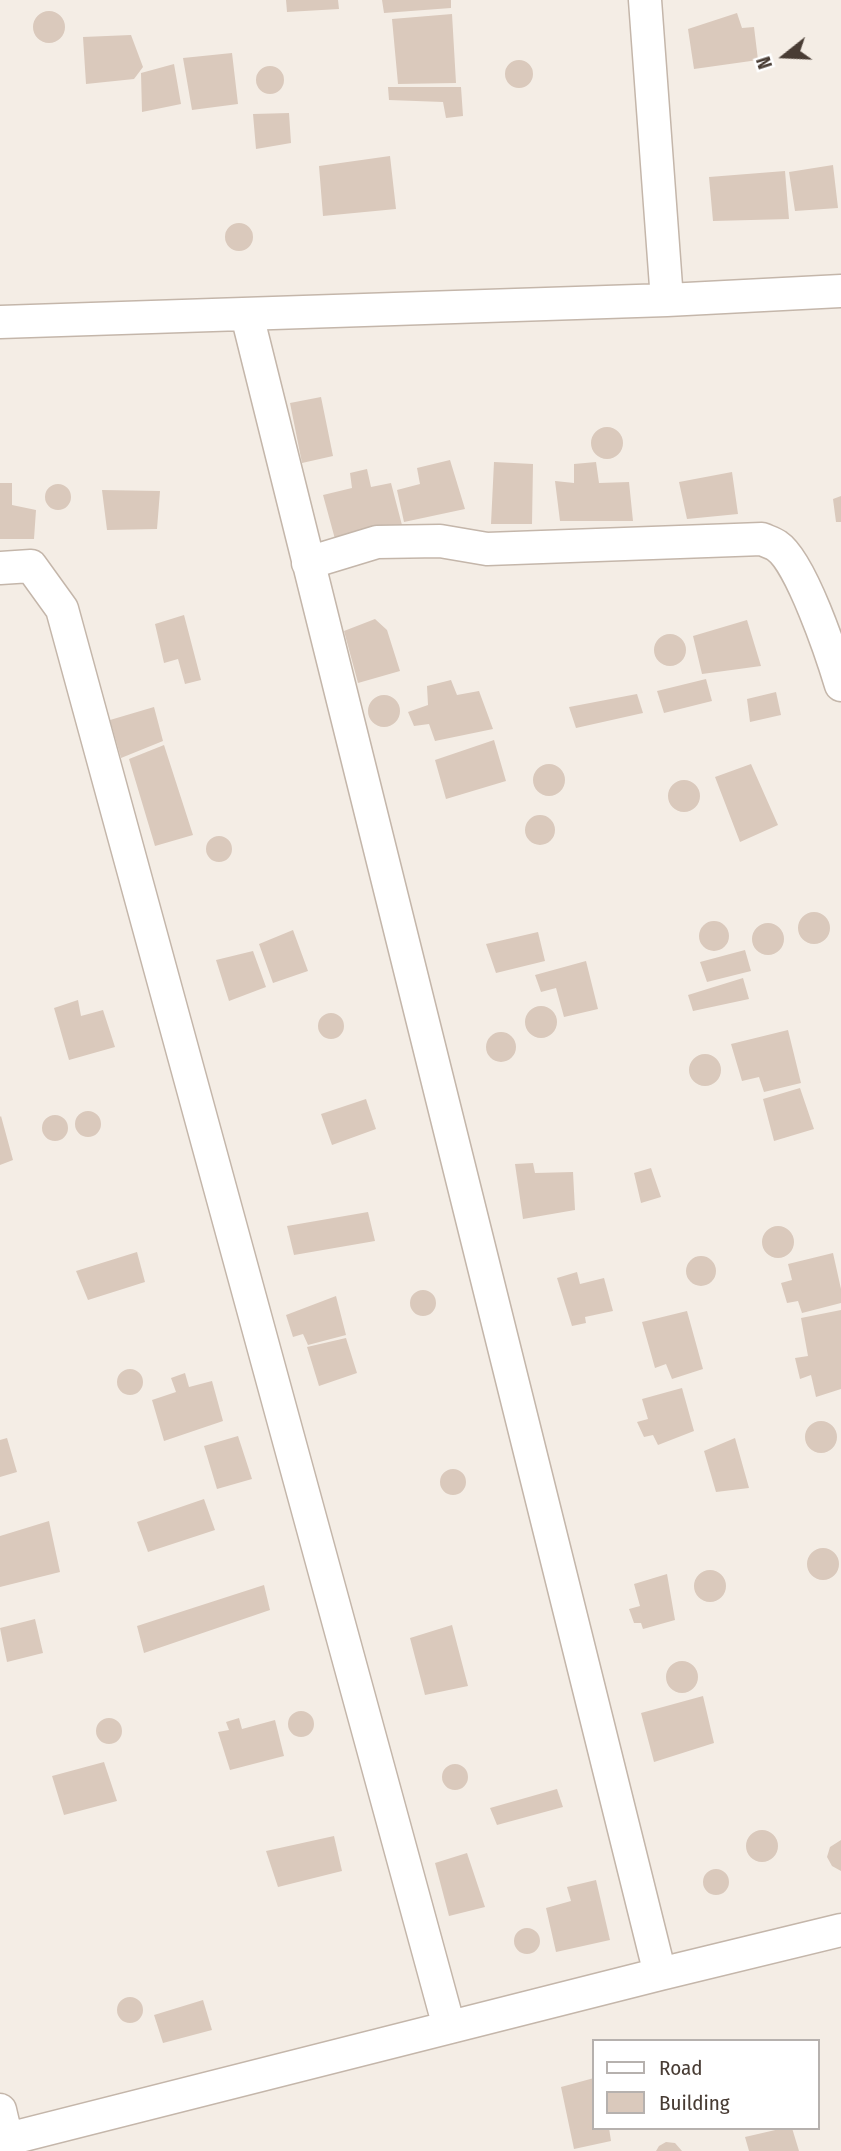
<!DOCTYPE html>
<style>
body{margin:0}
#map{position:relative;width:841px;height:2151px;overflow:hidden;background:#f4ede5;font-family:"Fira Sans Condensed",sans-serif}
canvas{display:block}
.legend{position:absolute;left:592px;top:2039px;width:228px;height:91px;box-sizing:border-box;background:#fff;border:2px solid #b6b1ae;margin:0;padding:9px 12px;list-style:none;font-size:21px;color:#483c34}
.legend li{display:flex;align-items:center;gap:14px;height:35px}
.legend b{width:35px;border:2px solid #b6b1ae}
.north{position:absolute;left:750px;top:21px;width:70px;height:70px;-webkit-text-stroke:5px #fff;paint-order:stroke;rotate:252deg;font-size:19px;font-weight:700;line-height:28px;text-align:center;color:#483c34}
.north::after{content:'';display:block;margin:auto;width:24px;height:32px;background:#483c34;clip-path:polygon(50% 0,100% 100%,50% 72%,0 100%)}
</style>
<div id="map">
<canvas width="841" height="2151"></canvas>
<ul class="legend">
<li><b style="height:9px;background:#fff"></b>Road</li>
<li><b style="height:19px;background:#dac9bc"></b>Building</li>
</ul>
<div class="north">N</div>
</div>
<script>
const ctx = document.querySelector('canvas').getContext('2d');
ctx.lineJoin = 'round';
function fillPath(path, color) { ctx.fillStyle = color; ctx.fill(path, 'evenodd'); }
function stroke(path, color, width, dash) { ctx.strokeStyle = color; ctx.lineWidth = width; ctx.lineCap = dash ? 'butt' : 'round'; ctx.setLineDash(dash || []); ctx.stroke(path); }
const building = new Path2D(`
 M286,0h52l1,9 -52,3z
 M382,0h69v8l-67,5z
 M33 27a16 16 0 1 1 32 0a16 16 0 1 1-32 0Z
 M737,13l5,15 12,-1 4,33 -64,9 -6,-40z
 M452,14l4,69 -58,1 -6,-65z
 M131,35l12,32 -9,12 -48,5 -3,-47z
 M232,53l6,51 -46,6 -9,-52z
 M505 74a14 14 0 1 1 28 0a14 14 0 1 1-28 0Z
 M174,64l7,40 -39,8 -1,-39z
 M256 80a14 14 0 1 1 28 0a14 14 0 1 1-28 0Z
 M388,87h73l2,29 -17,2 -3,-16 -54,-2z
 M289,113l2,30 -35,6 -3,-35z
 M390,156l6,53 -73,7 -4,-50z
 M833,165l5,43 -43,3 -6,-39z
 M785,171l4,48 -76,2 -4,-44z
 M225 237a14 14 0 1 1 28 0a14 14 0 1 1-28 0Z
 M321,397l12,59 -31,7 -12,-60z
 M591 443a16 16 0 1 1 32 0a16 16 0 1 1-32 0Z
 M450,460l15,49 -61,13 -7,-32 23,-6 -3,-16z
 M494,462l39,2 -1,60h-41z
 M596,462l3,21 30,-1 4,39h-73l-5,-40 19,2v-19z
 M367,469l4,18 20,-4 12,46 -68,10 -12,-44 29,-7 -2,-15z
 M732,472l6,42 -51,5 -8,-37z
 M0,483h12v22l24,5 -2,29h-34z
 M45 497a13 13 0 1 1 26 0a13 13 0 1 1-26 0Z
 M102,490l58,1 -3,38 -50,1z
 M841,496v26h-5l-3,-23z
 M184,615l17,65 -16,4 -7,-25 -14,4 -9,-39z
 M375,619l12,11 13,41 -42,12 -14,-52z
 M747,620l14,46 -59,8 -9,-38z
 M654 650a16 16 0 1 1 32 0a16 16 0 1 1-32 0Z
 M706,679l6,22 -48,12 -7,-22z
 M451,680l6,15 22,-4 14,38 -58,12 -6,-17 -15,2 -6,-14 20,-7 -1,-19z
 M776,692l5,23 -31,7 -3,-23z
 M637,694l6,19 -67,15 -7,-21z
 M368 711a16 16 0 1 1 32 0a16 16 0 1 1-32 0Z
 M154,707l9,34 -42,17 -11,-38z
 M494,740l12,41 -60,18 -11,-39z
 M164,745l29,90 -38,11 -26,-87z
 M751,764l27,61 -38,17 -25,-65z
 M533 780a16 16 0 1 1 32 0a16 16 0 1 1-32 0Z
 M668 796a16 16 0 1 1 32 0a16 16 0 1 1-32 0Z
 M525 830a15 15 0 1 1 30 0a15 15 0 1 1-30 0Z
 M206 849a13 13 0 1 1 26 0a13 13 0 1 1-26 0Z
 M798 928a16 16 0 1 1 32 0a16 16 0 1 1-32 0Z
 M699 936a15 15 0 1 1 30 0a15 15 0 1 1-30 0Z
 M752 939a16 16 0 1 1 32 0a16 16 0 1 1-32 0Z
 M293,930l15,41 -35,12 -14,-39z
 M538,932l7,29 -49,12 -10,-29z
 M745,950l6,21 -44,11 -7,-20z
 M253,951l13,36 -37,14 -13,-41z
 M586,961l12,48 -34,8 -8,-29 -15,4 -6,-17z
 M743,978l6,21 -56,12 -5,-16z
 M78,1000l3,16 22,-6 12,37 -46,13 -15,-52z
 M525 1022a16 16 0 1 1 32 0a16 16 0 1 1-32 0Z
 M318 1026a13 13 0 1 1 26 0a13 13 0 1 1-26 0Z
 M788,1030l13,53 -37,9 -5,-15 -17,4 -11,-37z
 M486 1047a15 15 0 1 1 30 0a15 15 0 1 1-30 0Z
 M689 1070a16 16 0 1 1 32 0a16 16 0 1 1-32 0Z
 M800,1088l14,41 -40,12 -11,-42z
 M366,1099l10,30 -44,16 -11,-31z
 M75 1124a13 13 0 1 1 26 0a13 13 0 1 1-26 0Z
 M42 1128a13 13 0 1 1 26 0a13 13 0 1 1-26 0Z
 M1,1116l12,44 -13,5v-48z
 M533,1163l2,10 38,-1 2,38 -52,9 -8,-55z
 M651,1168l10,29 -20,6 -7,-30z
 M368,1212l7,29 -81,14 -7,-29z
 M762 1242a16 16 0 1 1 32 0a16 16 0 1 1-32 0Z
 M137,1252l8,30 -57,18 -12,-29z
 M833,1253l8,36v14l-39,10 -4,-12 -11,2 -6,-20 11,-3 -4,-16z
 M686 1271a15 15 0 1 1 30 0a15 15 0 1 1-30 0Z
 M577,1272l3,12 24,-6 9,33 -28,6 1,6 -14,3 -15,-48z
 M410 1303a13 13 0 1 1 26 0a13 13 0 1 1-26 0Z
 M336,1296l10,39 -38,10 -5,-11 -10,3 -7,-22z
 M841,1310v79l-25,8 -5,-22 -11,4 -5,-21 13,-2 -7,-38z
 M687,1311l16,58 -31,10 -6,-15 -11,4 -13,-46z
 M346,1338l11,35 -38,13 -12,-39z
 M117 1382a13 13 0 1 1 26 0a13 13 0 1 1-26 0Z
 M185,1373l4,14 23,-6 11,40 -59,20 -12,-41 24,-8 -5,-14z
 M682,1388l12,43 -36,14 -5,-10 -9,2 -7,-15 11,-3 -6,-20z
 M805 1437a16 16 0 1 1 32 0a16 16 0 1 1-32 0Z
 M238,1436l14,43 -35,10 -13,-43z
 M7,1438l10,34 -17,5v-37z
 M735,1438l14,50 -33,4 -12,-41z
 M440 1482a13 13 0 1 1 26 0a13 13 0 1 1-26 0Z
 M204,1499l11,31 -67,22 -11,-30z
 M49,1521l11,51 -60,15v-51z
 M807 1564a16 16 0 1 1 32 0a16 16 0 1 1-32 0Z
 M694 1586a16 16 0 1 1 32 0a16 16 0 1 1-32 0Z
 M667,1574l8,46 -32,9 -2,-6h-7l-5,-14 11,-3 -6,-22z
 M264,1585l6,25 -126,43 -7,-27z
 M35,1619l8,34 -36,9 -7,-34z
 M452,1625l16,61 -43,9 -15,-57z
 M666 1677a16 16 0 1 1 32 0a16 16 0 1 1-32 0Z
 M703,1696l11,47 -60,19 -13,-49z
 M288 1724a13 13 0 1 1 26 0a13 13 0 1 1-26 0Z
 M96 1731a13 13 0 1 1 26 0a13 13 0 1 1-26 0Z
 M239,1718l3,11 33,-9 9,36 -54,14 -12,-38 11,-2 -3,-8z
 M104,1762l13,39 -53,14 -12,-39z
 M442 1777a13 13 0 1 1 26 0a13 13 0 1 1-26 0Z
 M557,1789l6,18 -66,18 -7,-17z
 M746 1846a16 16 0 1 1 32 0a16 16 0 1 1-32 0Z
 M334,1836l8,35 -64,16 -12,-36z
 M841,1840v31l-9,-5 -5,-9 3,-10z
 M467,1853l18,54 -36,9 -14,-53z
 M703 1882a13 13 0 1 1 26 0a13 13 0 1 1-26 0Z
 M596,1880l14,60 -54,12 -10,-44 25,-7 -4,-14z
 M514 1941a13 13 0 1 1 26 0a13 13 0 1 1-26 0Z
 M117 2010a13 13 0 1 1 26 0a13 13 0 1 1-26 0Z
 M203,2000l9,30 -49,13 -9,-28z
 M594,2078v50h15l2,13 -37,8 -13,-62z
 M784,2128h8l7,23h-50l-4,-14z
 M666,2142l9,1 7,8h-26l3,-5z`);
const minor = new Path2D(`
 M645,0l22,300
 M247,315l413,1659
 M0,322l667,-22 174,-9
 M308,563l69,-21 63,-1 47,8 275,-10c4,2 11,4 15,7 24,16 55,109 64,139
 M0,568l31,-2 31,43 387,1418
 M0,2110l7,30
 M0,2141l660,-167 181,-44`);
fillPath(building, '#dac9bc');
stroke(minor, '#c4b6aa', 35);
stroke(minor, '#fff', 32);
</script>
